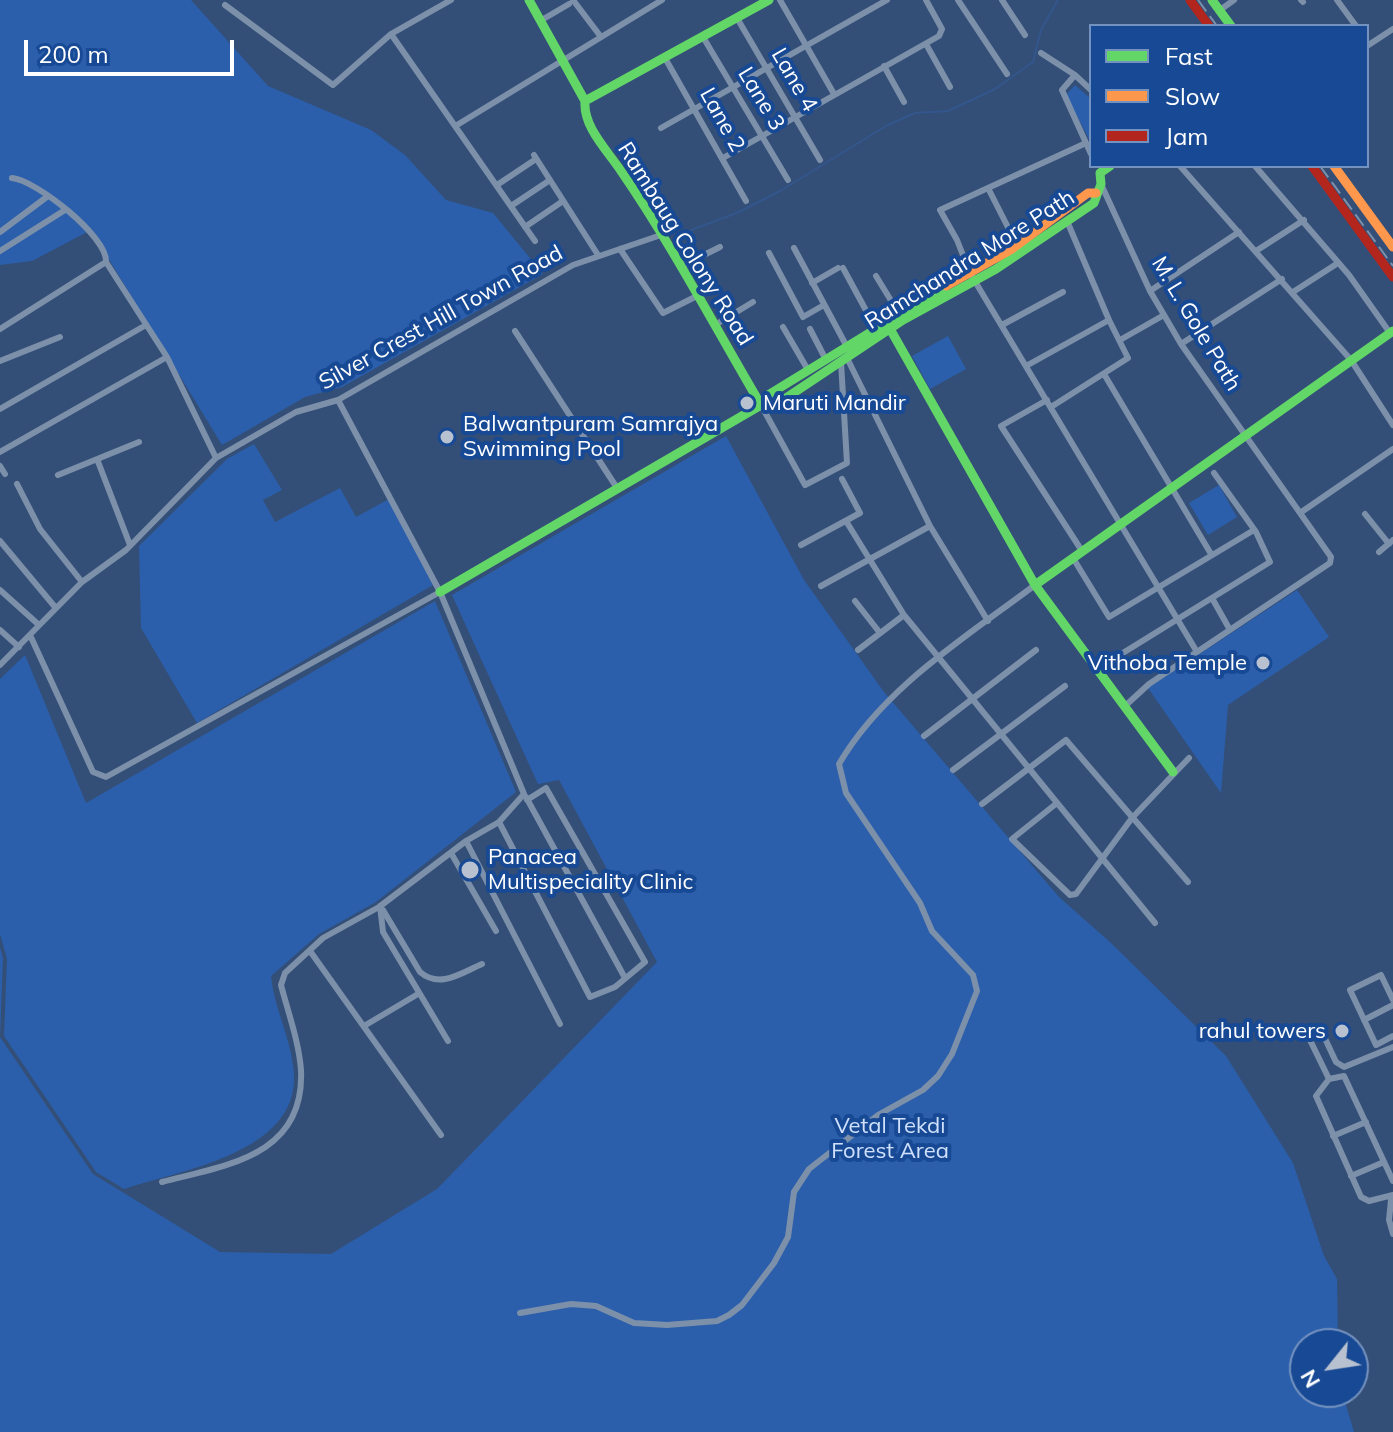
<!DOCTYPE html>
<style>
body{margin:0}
#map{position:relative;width:1393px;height:1432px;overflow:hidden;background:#344f77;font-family:Mulish,sans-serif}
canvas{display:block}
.legend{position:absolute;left:1089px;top:24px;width:280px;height:144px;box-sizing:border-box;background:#174994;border:2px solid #7492bf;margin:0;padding:10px 14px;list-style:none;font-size:24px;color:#fff}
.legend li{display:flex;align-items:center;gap:16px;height:40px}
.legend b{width:40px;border:2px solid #7492bf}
.north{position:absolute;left:1289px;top:1328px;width:80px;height:80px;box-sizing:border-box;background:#174994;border:2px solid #7492bf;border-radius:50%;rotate:240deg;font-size:22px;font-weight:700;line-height:32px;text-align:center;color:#fff}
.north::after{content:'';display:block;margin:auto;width:28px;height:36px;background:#b8c1cf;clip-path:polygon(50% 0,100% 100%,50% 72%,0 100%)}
.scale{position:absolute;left:24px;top:40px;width:210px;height:36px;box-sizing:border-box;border:4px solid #fff;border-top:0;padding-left:10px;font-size:24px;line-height:28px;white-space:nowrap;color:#fff;-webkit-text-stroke:6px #174994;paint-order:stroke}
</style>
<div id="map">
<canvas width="1393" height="1432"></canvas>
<ul class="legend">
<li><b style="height:10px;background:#63d668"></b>Fast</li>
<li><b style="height:10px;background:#ff974d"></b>Slow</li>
<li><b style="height:10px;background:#b3261e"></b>Jam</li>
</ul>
<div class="north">N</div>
<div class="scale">200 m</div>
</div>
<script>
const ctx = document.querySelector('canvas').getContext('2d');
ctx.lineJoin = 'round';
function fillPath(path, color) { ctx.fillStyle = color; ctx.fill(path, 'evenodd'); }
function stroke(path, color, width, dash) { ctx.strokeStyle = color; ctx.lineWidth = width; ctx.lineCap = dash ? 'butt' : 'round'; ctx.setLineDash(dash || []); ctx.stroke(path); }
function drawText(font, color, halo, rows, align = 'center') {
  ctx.font = font + ' Mulish,sans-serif'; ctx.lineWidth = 8; ctx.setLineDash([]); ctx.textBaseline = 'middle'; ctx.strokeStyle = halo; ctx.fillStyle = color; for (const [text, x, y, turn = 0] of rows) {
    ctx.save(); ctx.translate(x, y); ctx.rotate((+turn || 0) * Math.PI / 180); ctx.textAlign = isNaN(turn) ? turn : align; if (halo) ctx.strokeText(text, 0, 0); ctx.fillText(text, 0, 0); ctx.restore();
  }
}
const green = new Path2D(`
 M0,0h191l77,86 103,44 34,25 41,45 47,13 50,61 -201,113 -37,10 -83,48 -131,-215 -59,31 -32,4z
 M1075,85l16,14v44l-25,-48z
 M948,336l18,33 -36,20 -18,-33z
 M726,436l78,144 80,112 175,205 52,46 115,113 67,107 31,93 13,23 1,65h-33v48h37l12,40h-1354v-485l3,11 -3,79 93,137 127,78 111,2 106,-65 220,-227 -98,-182 -21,4 -86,-189z
 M254,444l28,46 -19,10 12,22 65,-34 16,29 33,-18 44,86 -236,138 -56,-95 -2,-82 88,-87z
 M1219,485l18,32 -29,18 -19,-32z
 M1297,590l32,47 -101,68 -7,88 -73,-105z
 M435,601l81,191 -140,110 -57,32 -48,42c3,31 18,58 22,89 14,86 -108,104 -169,124l-28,-17 -92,-136 3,-77 -7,-25v-255l25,-24 61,148z`);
const stream = new Path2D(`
 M678,235l61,-23 41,-21 106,-65 29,-13 33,-2 47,-22 38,-27 8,-32 17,-30`);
const street = new Path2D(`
 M573,0l28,37
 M780,0l54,94
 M958,0l49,74
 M1002,0l23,35
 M1301,0l2,2
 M1337,0l19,26
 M225,5l108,80 58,-51 60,-34
 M1220,10l14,-10
 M737,18l83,142
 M540,21l29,-17
 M391,34l144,207
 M703,37l85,143
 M926,44l24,43
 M1367,46l26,-17
 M1041,53l34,22 16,15
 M665,58l81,143
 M884,66l20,36
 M1075,75l-13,15 29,64
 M457,125l205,-125
 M661,128l226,-128
 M1086,143l-146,67 17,30 13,33 227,379
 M534,155l64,100
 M723,158l216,-122 3,-7 -16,-29
 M1180,166l171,194 42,65
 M1255,166l94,109 41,58
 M12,178c24,2 96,59 94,84l61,95 49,101
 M1101,184l49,107 31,53 150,213 -1,6 -181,121 -24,22
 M497,185l39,-26
 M988,188l29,57
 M511,206l39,-26
 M1067,221l42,99
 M525,227l38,-26
 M0,232l48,-36
 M794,248l52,97
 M620,249l43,64 34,-17
 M0,251l65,-41
 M1256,251l48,-31
 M769,253l34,64 21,-12
 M680,267l40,-20
 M843,268l32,59
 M876,276l22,36
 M812,283l26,-15
 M1150,291l89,-59
 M1293,292l45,-29
 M715,325l38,-23
 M1002,325l61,-33
 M783,327l25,43
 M0,329l106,-67
 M810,329l15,29
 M515,331l102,157
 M1120,340l44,-25
 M1181,344l101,-65
 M847,358l83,168
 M0,361l60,-24
 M1026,366l83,-46 19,38 -77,49
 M1104,374l107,180
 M1047,400l-46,26 81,125
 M761,405l44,80 42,-22 -6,-101
 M0,409l146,-84
 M0,452l167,-95
 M97,459l33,86
 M0,466l5,8
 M58,475l81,-33
 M17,484l23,45 42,53
 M1300,513l93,-64
 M1365,514l24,30
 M846,521l58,94 251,308
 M0,541l55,66
 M801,545l59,-32 -18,-34
 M1379,552l14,-12
 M1073,558l36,59 145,-87
 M821,586l109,-60 58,95
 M0,590l39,35
 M1212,598l18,32
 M855,601l25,32
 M0,630l19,17
 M30,635l63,137 13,5 334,-185
 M858,650l46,-35
 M0,665l82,-83 44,-32 90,-92 80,-46 42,-12 235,-135 88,-30
 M1097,669l173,-107 -14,-30 -42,-59
 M924,736l112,-86
 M953,770l112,-84
 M526,797l99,181
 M1057,803l-45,36 58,56 6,-1 56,-76 57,-60
 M982,804l84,-64 122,142
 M499,822l91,175 25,-10 30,-25 -99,-174 -19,12
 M466,841l94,183
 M451,853l45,78
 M380,906l3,26 65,109
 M383,910l37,62c20,17 41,1 62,-8
 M310,951l131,184
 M1393,1000l-12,-25 -31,15 26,55 17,-9
 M1364,1020l29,-15
 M364,1026l54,-32
 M1329,1079l-20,-41v-5l7,-4 5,1 15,32 8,5 49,-20
 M1333,1136l33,-14
 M1351,1176l33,-14
 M1393,1181l-49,-105 -15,3 -13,17 45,101 8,4 24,-6
 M162,1182c65,-17 143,-26 139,-112 -2,-28 -13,-58 -20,-85l4,-12 38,-35 56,-31 87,-66 33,-19 25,-28 -84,-202 -102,-192
 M1391,1200l-2,20 4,14
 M520,1313l51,-9 25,2 38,17 33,2 50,-4 12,-6 13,-10 32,-42 14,-26 6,-45 15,-23 69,-54 45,-25 15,-14 14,-22 25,-63 -4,-16 -41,-44 -12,-28 -74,-110 -7,-29c44,-76 127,-127 196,-179`);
const fast = new Path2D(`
 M529,0l56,101c-2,26 22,49 36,70 51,74 94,156 140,234
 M1212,0l19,26
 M585,101l184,-101
 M885,320l150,265 138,187
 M764,403l10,3 129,-86 93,-51 98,-66 7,-19 -1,-11 10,-7
 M1035,585l358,-254
 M440,592l321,-187 7,-10 178,-109`);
const slow = new Path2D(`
 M1334,166l59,81
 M946,286l66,-37 76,-56h8`);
const jam = new Path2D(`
 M1190,0l19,26
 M1312,166l81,111`);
const rail = new Path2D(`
 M1198,0l19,26
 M1320,166l73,100`);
const markers = [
 [747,403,8,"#b8c1cf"],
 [447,437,8,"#b8c1cf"],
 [1263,663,8,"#b8c1cf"],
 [470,870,10,"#b8c1cf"],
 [1342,1031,8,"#b8c1cf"]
];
const streetNames = [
 ["Lane 4",794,80,60],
 ["Lane 3",761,99,59],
 ["Lane 2",722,120,61],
 ["Rambaug Colony Road",685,244,58],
 ["Ramchandra More Path",970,260,-32],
 ["Silver Crest Hill Town Road",441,318,-29],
 ["M. L. Gole Path",1196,324,59]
];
const poiNames = [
 ["Maruti Mandir",763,403],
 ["Balwantpuram Samrajya",463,424],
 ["Swimming Pool",463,449],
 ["Vithoba Temple",1247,663,"right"],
 ["Panacea",488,857],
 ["Multispeciality Clinic",488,882],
 ["rahul towers",1326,1031,"right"]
];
const parkNames = [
 ["Vetal Tekdi",890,1126],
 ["Forest Area",890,1151]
];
fillPath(green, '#2b5fab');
stroke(stream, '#33568d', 2);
stroke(street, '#7d90aa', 6);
stroke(fast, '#63d668', 9);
stroke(slow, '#ff974d', 9);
stroke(jam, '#b3261e', 9);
stroke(rail, '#7d90a9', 2, [14, 6]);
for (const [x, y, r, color] of markers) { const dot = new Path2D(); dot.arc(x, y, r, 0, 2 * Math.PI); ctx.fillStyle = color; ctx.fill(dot); stroke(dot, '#174994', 3); }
drawText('22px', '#fff', '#174994', streetNames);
drawText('22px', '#fff', '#174994', poiNames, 'left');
drawText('22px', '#cfe1fc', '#174994', parkNames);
</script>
